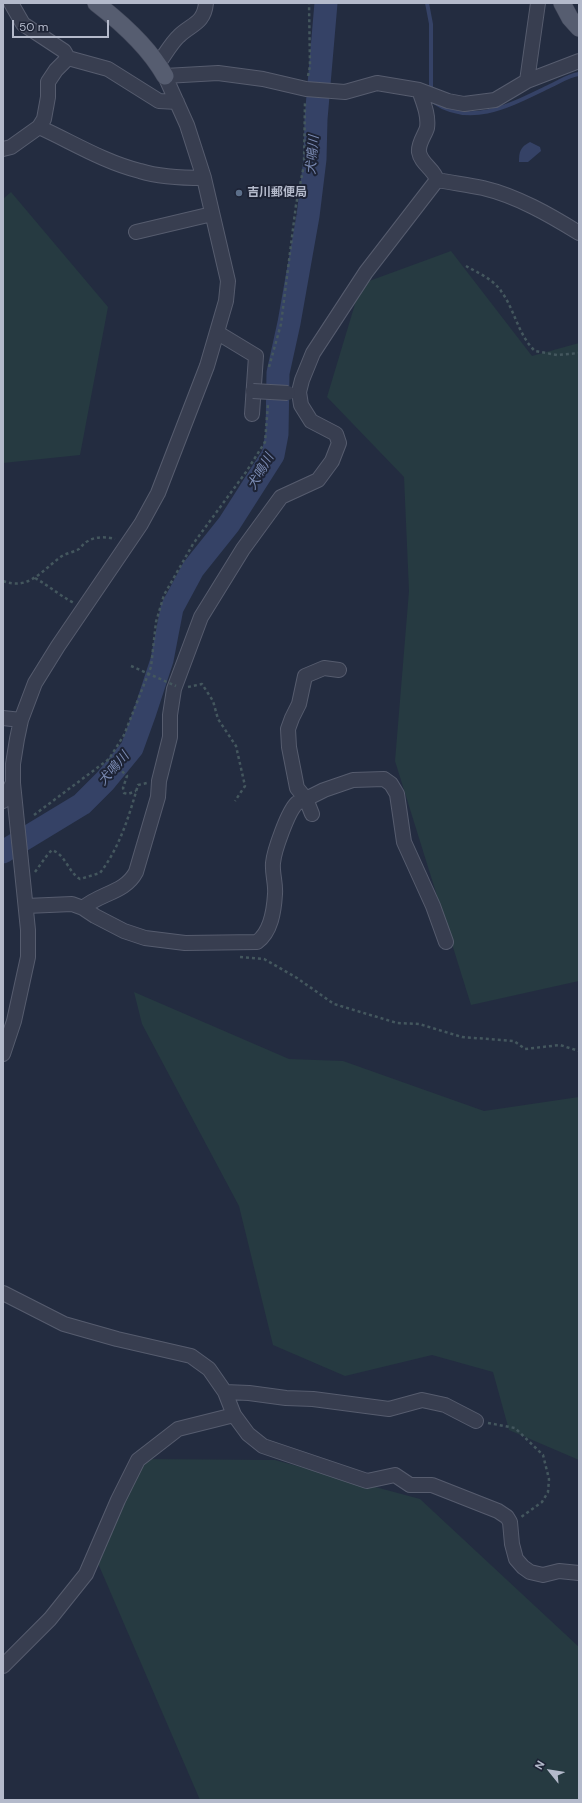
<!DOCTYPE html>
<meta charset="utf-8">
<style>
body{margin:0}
#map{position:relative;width:582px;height:1803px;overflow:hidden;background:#232c40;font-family:"DM Sans",sans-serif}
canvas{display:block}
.frame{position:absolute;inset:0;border:4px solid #b4bacb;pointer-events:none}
.north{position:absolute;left:530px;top:1751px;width:40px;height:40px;-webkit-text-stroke:3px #1d2335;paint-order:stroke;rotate:300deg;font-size:11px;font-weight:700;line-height:16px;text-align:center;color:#b4bacb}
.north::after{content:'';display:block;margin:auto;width:14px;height:18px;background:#b4bacb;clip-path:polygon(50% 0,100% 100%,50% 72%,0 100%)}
.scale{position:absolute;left:12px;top:20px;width:97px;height:18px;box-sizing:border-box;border:2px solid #b4bacb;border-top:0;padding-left:5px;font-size:12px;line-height:14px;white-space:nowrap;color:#b4bacb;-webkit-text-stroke:3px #1d2335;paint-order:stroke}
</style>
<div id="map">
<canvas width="582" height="1803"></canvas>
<div class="frame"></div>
<div class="north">N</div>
<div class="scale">50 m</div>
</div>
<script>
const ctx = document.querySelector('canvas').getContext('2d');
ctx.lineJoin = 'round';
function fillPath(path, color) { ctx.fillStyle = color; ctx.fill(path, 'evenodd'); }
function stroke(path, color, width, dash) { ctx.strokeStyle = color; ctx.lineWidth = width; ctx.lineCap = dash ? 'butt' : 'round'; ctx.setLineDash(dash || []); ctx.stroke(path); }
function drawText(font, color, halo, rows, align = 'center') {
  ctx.font = font + ' "DM Sans","Noto Sans JP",sans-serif'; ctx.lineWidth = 4; ctx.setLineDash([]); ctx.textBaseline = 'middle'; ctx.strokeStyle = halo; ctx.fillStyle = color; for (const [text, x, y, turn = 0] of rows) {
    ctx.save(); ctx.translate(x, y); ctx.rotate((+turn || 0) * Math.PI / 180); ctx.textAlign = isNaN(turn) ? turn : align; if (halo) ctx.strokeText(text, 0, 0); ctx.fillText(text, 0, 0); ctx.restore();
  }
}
const green = new Path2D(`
 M11,192l97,115 -28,148 -77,8v-264z
 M451,251l81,105 47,-13v638l-108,24 -76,-244 14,-170 -5,-114 -77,-80 34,-113z
 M134,992l155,67 54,2 141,50 95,-14v363l-70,-30 -16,-58 -61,-17 -87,21 -72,-31 -34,-139 -97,-182z
 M143,1459l132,1 145,39 159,148v153h-379l-103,-239z`);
const water = new Path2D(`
 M530,142l10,5 1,4 -13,11h-9c0,-10 1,-15 11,-20z`);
const stream = new Path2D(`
 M427,3l4,21v66
 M434,102c38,26 80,1 116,-16 9,-4 19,-11 29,-12`);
const river = new Path2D(`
 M3,852l79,-48 23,-23 27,-33 13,-36 17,-52 10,-52 21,-39 36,-45 44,-69 4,-21 1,-61 11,-50 19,-107 7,-57 1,-40 10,-116`);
const path = new Path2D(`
 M308,76l2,-10 -1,-63
 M466,266c12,7 27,13 35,25 14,19 17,44 34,60l22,4 22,-2
 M269,367l12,-43 15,-119 8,-40 1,-64
 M35,578c14,8 24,17 39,25
 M3,581c26,10 39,-11 59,-25 5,-3 12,-4 17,-7 3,-3 5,-6 9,-8 8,-5 19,-4 27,-2
 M188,687l14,-3 11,17 5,18 18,27 9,40 -10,15
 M109,759l18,17 -4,12 1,5 4,1 8,-3
 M34,815l75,-56 15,-24 27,-68 5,-45 8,-27 29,-51 53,-72 19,-30 3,-38
 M35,872l13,-18 4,-4c14,5 16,22 28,29l20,-6c20,-26 29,-57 38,-88l9,-2
 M240,957l24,2 33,19 37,26 63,19 22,1 43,13 52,4 11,8 35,-4 19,6
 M488,1423l27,5 28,27 6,24 -1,13 -6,10 -21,15`);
const minor = new Path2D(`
 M11,3l12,21 41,27 4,7 40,11 51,32 18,1
 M158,64c6,-8 14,-22 21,-28 12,-12 25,-12 27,-33
 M527,81l52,-20
 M419,90c4,12 10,25 8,38 -2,7 -9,15 -8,24 2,12 15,17 18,28
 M39,127c33,15 65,35 101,44 19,6 43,7 64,7
 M3,149l8,-2 28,-20 5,-8 4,-22v-15l8,-12 12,-12
 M437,180c16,3 31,5 46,8 34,8 67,27 96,45
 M136,232l76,-18
 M218,333l38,23 -4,58
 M339,670l-15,-2 -19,8 -6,28 -7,14 -4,11 1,18 8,41 9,11 18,-9 29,-10 31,-1 7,5 6,10 7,48 29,64 13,36
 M3,718l18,2
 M3,801l10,-18
 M26,906l46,-2 11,4 12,8 29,15 21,7 40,5 72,-1c14,-10 17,-31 18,-48 1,-10 -3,-21 -2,-31 1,-12 15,-52 24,-60 3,-1 6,-3 9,-4l6,15
 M83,908c17,-15 42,-15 53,-36l22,-75 1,-16 11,-44v-22l4,-26 27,-72 42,-68 38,-52 37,-17 14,-19 7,-18 -3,-9 -25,-13 -10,-16 -2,-13 3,-12 11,-27 53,-81 71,-92
 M3,1054l11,-33 14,-64v-27l-15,-147v-19l4,-25 4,-19 14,-37 23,-37 83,-122 17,-31 49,-127 19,-65 2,-20 -24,-103 -17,-53 -22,-49 53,-3 45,6 43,10 39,3 32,-9 42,7 29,11 16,3 31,-4 32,-19 11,-78
 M3,1293l61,31 53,15 74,17 18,13 16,23 9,23 14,19 15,12 104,35 28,-6 15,10h22l66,26 9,6 3,5 2,22 4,15 7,8 7,5 13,3 16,-4 20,2
 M225,1392l24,1 37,5 27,1 76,10 33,-9 23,5 31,16
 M3,1666l47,-47 36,-45 32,-74 20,-40 40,-31 56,-14`);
const major = new Path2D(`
 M96,3c26,20 53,44 69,73
 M562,3l8,15 9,10`);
const pathBridge = new Path2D(`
 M131,666l45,20`);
const minorBridge = new Path2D(`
 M253,391l35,2`);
const markers = [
 [239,193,4,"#5c6f8a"]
];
const poiNames = [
 ["吉川郵便局",247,193]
];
const waterNames = [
 ["犬鳴川",313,155,-85],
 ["犬鳴川",261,472,-60],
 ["犬鳴川",114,769,-49]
];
fillPath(green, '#263a41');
fillPath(water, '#354266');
stroke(stream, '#354266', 4);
stroke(river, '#354266', 23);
stroke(minor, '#565c6e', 16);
stroke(major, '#414759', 18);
stroke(path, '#44575e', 2.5, [3, 3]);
stroke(minor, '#383e50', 14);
stroke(major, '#565d70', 17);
stroke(minorBridge, '#565c6e', 16, []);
stroke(pathBridge, '#44575e', 2.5, [3, 3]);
stroke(minorBridge, '#383e50', 14);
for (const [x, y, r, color] of markers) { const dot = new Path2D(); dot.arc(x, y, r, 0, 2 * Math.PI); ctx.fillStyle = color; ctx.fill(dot); stroke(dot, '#1d2335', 1.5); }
drawText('bold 12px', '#b4bacb', '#1d2335', poiNames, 'left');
drawText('italic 13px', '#7b8bb3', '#1d2335', waterNames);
</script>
